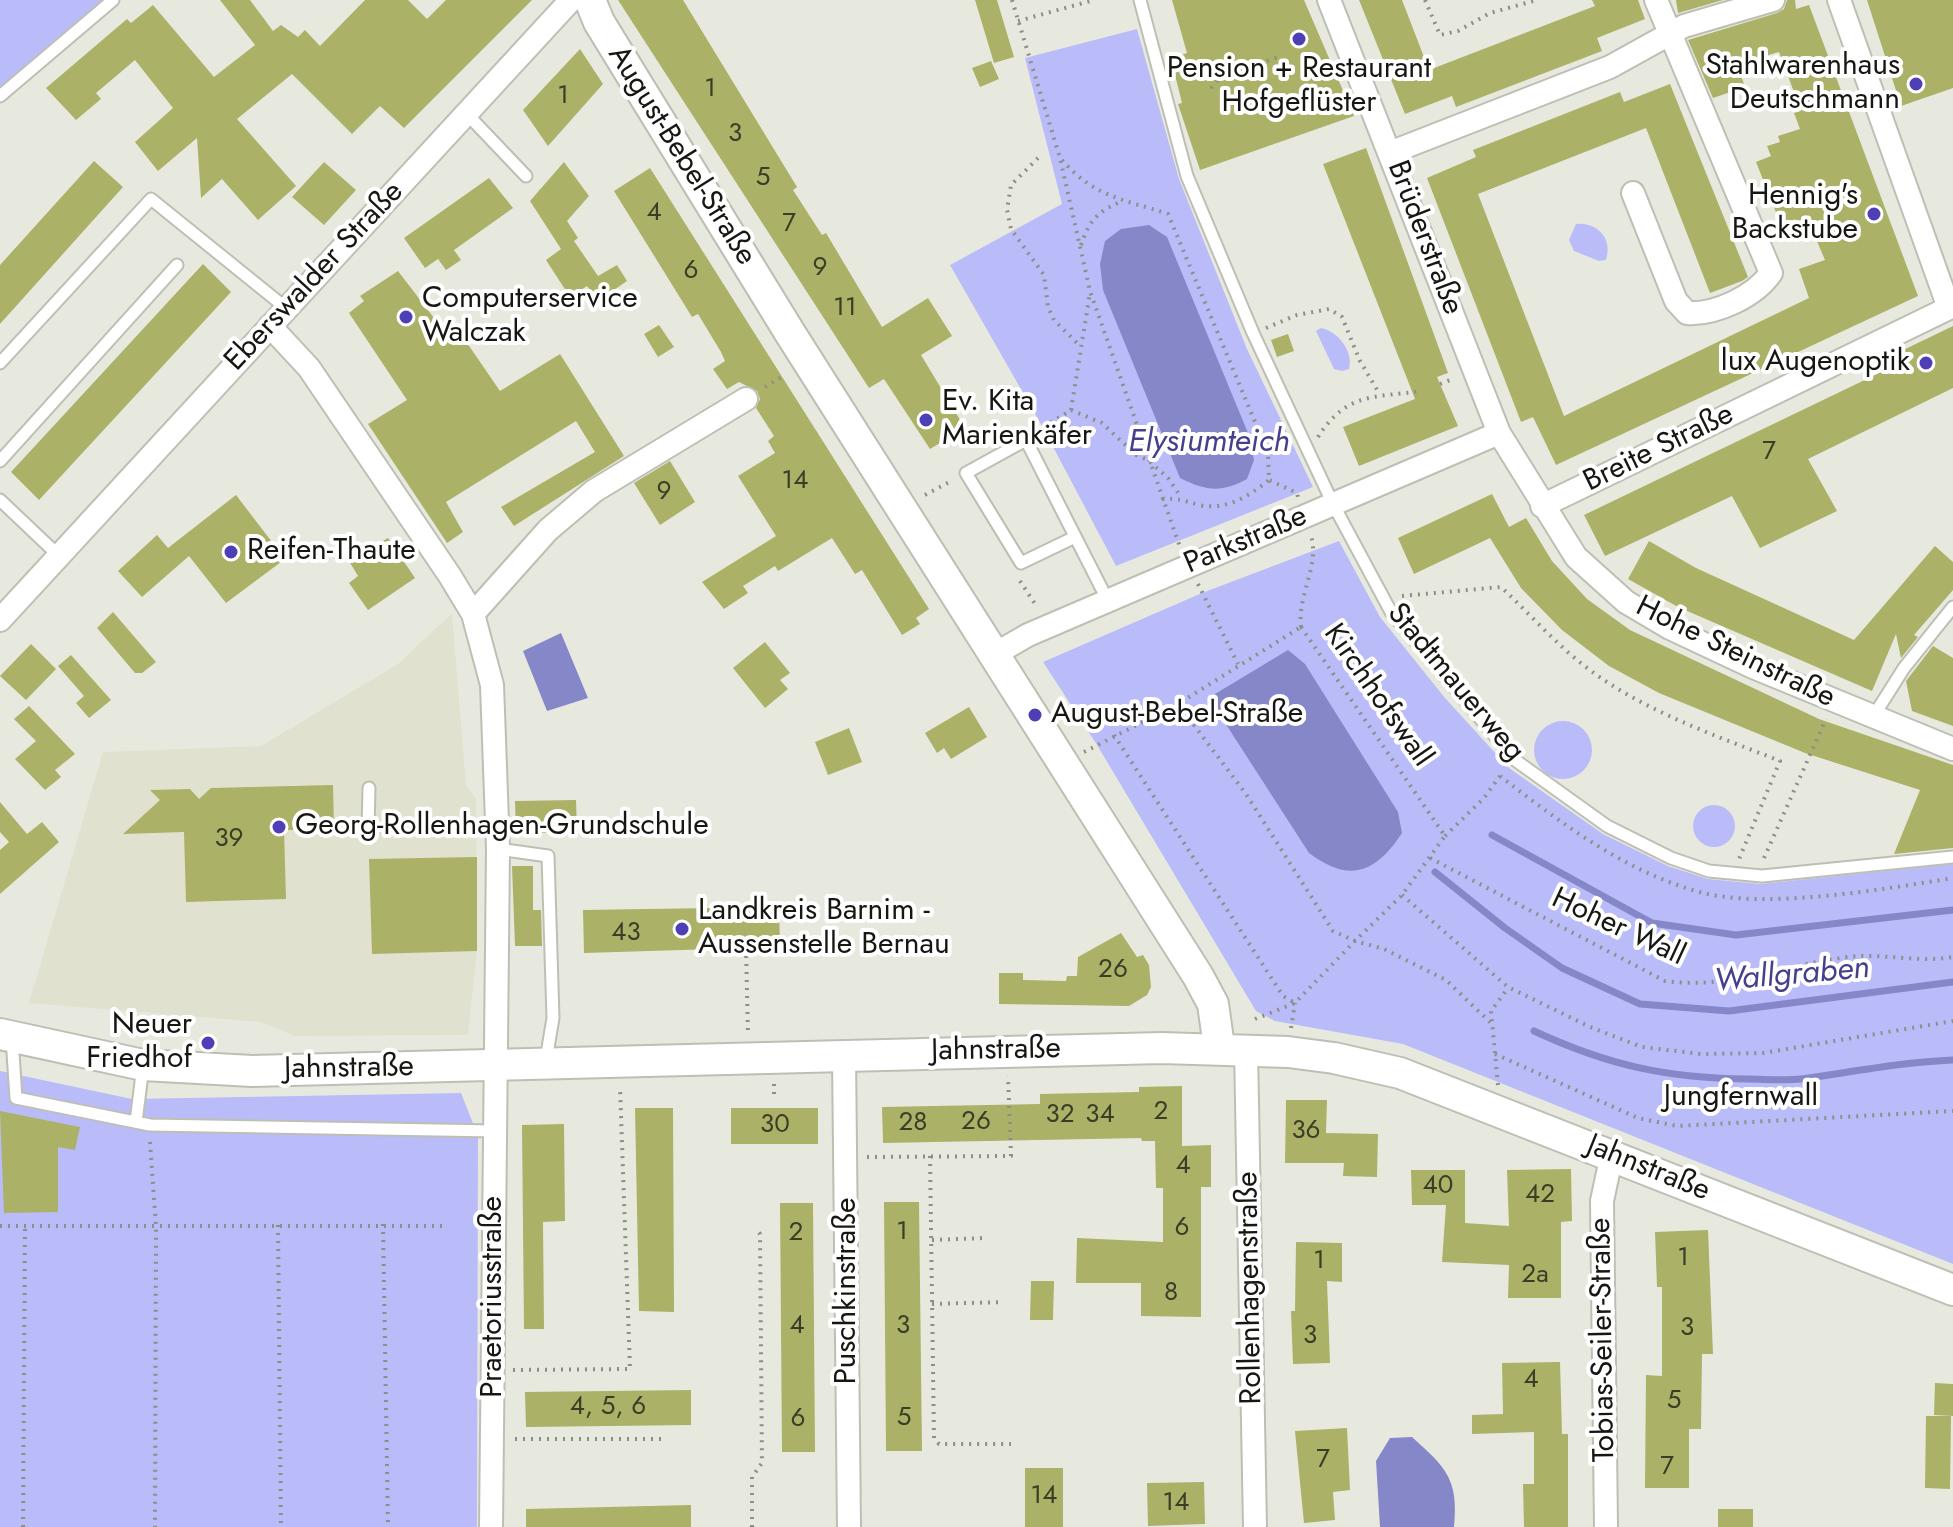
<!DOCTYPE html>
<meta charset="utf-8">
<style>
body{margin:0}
canvas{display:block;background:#e8e9de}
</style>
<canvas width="1953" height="1527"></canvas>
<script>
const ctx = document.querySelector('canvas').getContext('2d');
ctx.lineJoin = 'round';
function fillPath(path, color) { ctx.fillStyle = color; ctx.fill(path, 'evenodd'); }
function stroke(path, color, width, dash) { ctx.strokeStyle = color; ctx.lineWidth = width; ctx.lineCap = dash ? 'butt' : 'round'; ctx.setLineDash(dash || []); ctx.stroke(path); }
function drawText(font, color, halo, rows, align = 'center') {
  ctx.font = font + ' Jost,sans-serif'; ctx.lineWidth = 8; ctx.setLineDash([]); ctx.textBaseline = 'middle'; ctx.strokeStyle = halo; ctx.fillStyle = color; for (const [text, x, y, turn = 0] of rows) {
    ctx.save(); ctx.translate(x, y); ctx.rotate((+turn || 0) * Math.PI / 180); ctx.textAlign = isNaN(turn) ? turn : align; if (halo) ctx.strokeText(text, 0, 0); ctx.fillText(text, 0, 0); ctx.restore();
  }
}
const built = new Path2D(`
 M452,613l14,173 10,12 1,153 -9,84 -173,1 -35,-14 -231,-19 74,-251 158,-6 137,-82z`);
const green = new Path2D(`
 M0,0h102l-102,87z
 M1137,29l42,150 68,170 66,138 -197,79 -74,-140 -92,-161 112,-61 -37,-146z
 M1576,224c22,-2 37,15 30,36l-7,1 -25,-10 -5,-11z
 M1321,328c17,3 33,24 28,41l-7,2 -8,-2 -18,-38z
 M1339,541l41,76 65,81 64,70 94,66 65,32 40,13 52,5 193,-20v400l-550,-220 -128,-23 -19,-10 -159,-266 -54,-83 159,-69z
 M1534 750a29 29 0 1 1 58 0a29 29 0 1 1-58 0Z
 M1693 826a21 21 0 1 1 42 0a21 21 0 1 1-42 0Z
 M0,1071l132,28 329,-6 17,43 -1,391h-477z`);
const water = new Path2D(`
 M1149,225l18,12 81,196 6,27 -7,19c-25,14 -41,12 -67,-1l-77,-188 -3,-26 5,-23 16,-12z
 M561,633l27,65 -41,13 -24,-60z
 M1288,650l17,14 93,148 4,21c-27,41 -53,50 -93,20l-91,-141 -3,-18z
 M1412,1437c33,30 47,41 42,90h-74l-4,-66 14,-23z`);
const stream = new Path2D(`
 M1492,835l160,88 84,12 217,-25
 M1435,872l70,56 57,40 78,36 89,7 224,-29
 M1534,1031c73,34 132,47 212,48 18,0 38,2 55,0 51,-7 101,-17 152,-19`);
const building = new Path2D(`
 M220,0h30l23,31 8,-6 17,12 7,-7 15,16 45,-46h43l19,19 19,-19h86l-128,128 -24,-22 -28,28 -60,-60 -55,45 59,67 -38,34 -36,-41 -21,19 -4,-60 -39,33 -23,-29 38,-34 -38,-48 -39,33 5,6 -25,21 -30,-32 81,-69 4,4 22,-18 61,72 41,-32z
 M618,0h65l114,187 -4,3 29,45 4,-2 56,94 46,-29 24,38 -31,19 44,73 -35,21 -46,-70 -15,9z
 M975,0h22l17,57 -20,6z
 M1172,0h132l50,116 -154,54 -22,-66 4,-1 -11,-44 16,-6z
 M1359,0h43l27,70 166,-64 -3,-6h46l7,19 -48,19 5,13 -146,56 -4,-11 -47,18z
 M1676,0h47l-45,13z
 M1787,0h8l1,9 13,-4 109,291 -362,169 -23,-48 -12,5 -94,-244 49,-21 -3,-7 147,-58 4,10 46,-18 78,193 -6,4 -32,12 -64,-165 -168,66 86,222 245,-118 -10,-29 26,-9 -15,-35 -12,5 -3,-11 -14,6 -25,-63 15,-6 -4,-10 13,-4 -2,-6 22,-7 -6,-16 7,-2 -22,-59 -42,12 8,23 -32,11 -25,-58 89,-27 7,-4z
 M1867,0h86v88l-52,18z
 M580,49l23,35 -55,62 -25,-36z
 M991,61l8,18 -19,8 -8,-19z
 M1366,148l82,225 -11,4 21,49 -99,40 -16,-39 72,-28 -92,-235z
 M94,161l29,26 -123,137v-59z
 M324,162l32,28 -32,35 -32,-28z
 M564,162l25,34 -22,25 11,17 -4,3 24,35 19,-11 10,16 -29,20 -11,-15 -17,11 -24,-37 15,-11 -31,-48z
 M650,168l279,441 -13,9 4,6 -18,11 -40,-65 -7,4 -23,-36 -54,33 -3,-5 -32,20 5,7 -24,16 -22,-27 74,-46 -38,-60 37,-23 -7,-12 6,-5 -18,-28 4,-9 -3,-8 -18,-9 -12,7 -14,-20 12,-8 -4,-9 -23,-38 -6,3 -78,-126z
 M489,178l24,30 -59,42 7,10 -15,10 -8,-11 -13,9 -21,-30z
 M203,264l28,28 -192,208 -28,-28z
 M398,271l46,60 10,-7 46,67 60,-37 64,102 -110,70 -13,-19 94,-55 -19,-31 -130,81 17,30 -16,11 -79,-119 39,-24 -58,-87 15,-12 -4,-5z
 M659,325l15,22 -16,10 -14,-23z
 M1953,326v62l-145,71 29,52 -77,37 -28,-52 -127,60 -21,-41 314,-151 -5,-9z
 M1288,334l6,17 -17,6 -6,-17z
 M670,461l25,41 -35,23 -26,-42z
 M1492,494l17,33 17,-9 26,43 35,38 43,31 189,89 134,46v83l-59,6 26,-64 -115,-37 -146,-60 -50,-27 -47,-36 -41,-42 -31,-50 -76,36 -16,-36z
 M236,495l49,64 -59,44 -37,-47 -47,41 -24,-26 39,-36 11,13z
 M388,538l27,40 -47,32 -19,-27 9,-7 -9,-15z
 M1649,541l47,27 158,72 81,-94 18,16v28l-39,45 4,2 -17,21 -5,-24 -24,57 -194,-84 -50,-28z
 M113,612l43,50 -14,11h-7l-38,-45z
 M765,642l25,31 -10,7 8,9 -23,19 -32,-40z
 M31,644l25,25 -30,31 -26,-24z
 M1933,646l20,12v68l-41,-15 -6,-30z
 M71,655l40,45 -22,18 -13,-15 8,-7 -26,-30z
 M29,706l46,48 -20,16 6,7 -16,13 -30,-31 21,-18 -22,-22z
 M969,707l18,30 -36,22 -7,-11 -7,5 -12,-20z
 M849,728l13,34 -34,13 -13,-33z
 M333,785l1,44 -50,1 2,69 -100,3 -2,-70 -61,2 37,-34 -10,-10 40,-1 9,10 12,-11z
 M576,800l1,32 -61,1 -1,-32z
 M0,802l27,32 15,-12 17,20 -59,52v-44l9,-8 -9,-10z
 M477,857v94l-105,3 -3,-95z
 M512,866h21v44h8l1,36h-27z
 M779,907l1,40 -196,6 -1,-43z
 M1121,933l16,24 6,-2 6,10 2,22 -4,8 -18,11 -130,-2v-31h24v7l43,1 1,-5h10l1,-19z
 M1182,1086v60l29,-1v42h-10v130l-60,-1v-33h-65l1,-45 86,4v-54h-7l-1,-47h-13l-1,-3 -258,5 -1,-36 158,-3v-10l99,-2v-5z
 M1286,1100h41l-1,33 52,1 -1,43 -34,-1 1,-13h-59z
 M635,1108h38l1,204 -35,-1z
 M731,1108h87v36h-87z
 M0,1111l80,16 -5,23 -17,-3v65l-54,1z
 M564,1124l1,97 -22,1 1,107h-20l-2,-204z
 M1571,1169l1,52 -11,1v76h-53l1,-33 -67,-3 4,-57h-34l-1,-35h54v53l44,3 -2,-56z
 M884,1202h35l3,249h-36z
 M780,1203h33l2,249h-33z
 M1708,1230l5,124h-11l-1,75h-12v59h-44l1,-113 16,1v-89h-5l-2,-55z
 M1296,1242l46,1v39l-15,-1 3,82 -37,1 -2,-53h4z
 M1031,1281h23l-1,39h-23z
 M1560,1362l2,72h6v93h-44l-1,-43h11v-52l-62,2v-19l31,-1 -1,-51z
 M1935,1383l18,1v32l-19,-1z
 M691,1390v35l-165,2 -1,-35z
 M1926,1416h25l-1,73 -25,-1z
 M1347,1428l3,62 -17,2 2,28 -31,3 -9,-92z
 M1025,1468h38v59h-38z
 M1204,1482l1,42 -57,2 -1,-43z
 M691,1505v22h-165v-18z
 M1718,1509h35v18h-35z`);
const path = new Path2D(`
 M1012,0l48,158 30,133 90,256
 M1425,0l15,35 18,-4 32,-18 47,-13
 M1018,21l76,-21
 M1211,88l10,-12 61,-20
 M1038,158l-27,27 -4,25 4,19 33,46 4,32 6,13 25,25
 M1062,160c33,38 62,39 106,54l100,239 1,27 28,13 1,4
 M1081,245c8,-24 16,-33 39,-43
 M1266,328l31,-13 32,-6 13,8 18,44 19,32
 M1440,384l13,-5
 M765,387l20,-12
 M1071,410l31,13 34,32 12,5 20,18 13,19
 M1037,431l34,-21 19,-117
 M1318,437c29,-46 58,-39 103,-46
 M925,495l28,-15
 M1162,499c16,-1 23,2 37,6 27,6 50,-9 70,-25
 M1020,581l17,26
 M1198,584l40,80
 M1402,596l99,-9c27,25 52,54 81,77 58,46 130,70 198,97l-41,98
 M1301,627l144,209 -43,59 -47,46 -22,-10 -87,-137 -68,-90z
 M1301,627c-4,-31 19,-62 10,-91
 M1114,735l169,261 12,7
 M1084,752l94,-48
 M1500,776c61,47 124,95 199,116 66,18 185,-3 254,-14
 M1445,836l39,-38 16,-22
 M1430,858l235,123c62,9 122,-17 183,-24 36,-4 69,6 105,0
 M1764,858l62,-139
 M1402,895l106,92 82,40 52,20 59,7 62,-1 190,-32
 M746,948l2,86
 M1255,1019l40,-16 60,-62 29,8 62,31 46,44
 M1291,1028l4,-25
 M1495,1054l143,64 39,8 276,-15
 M774,1084v14
 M1498,1085l-7,-74 17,-23
 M150,1142l6,84 -1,301
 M930,1156l4,282 5,6h72
 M867,1157l144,-1 -3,-80
 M383,1224l5,303
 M278,1225l3,302
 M0,1226h445
 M932,1240l52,-2
 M932,1304l72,-2
 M513,1370l117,-1 -10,-282
 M515,1439h150
 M23,1527l2,-301
 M752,1527v-50l10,-14 -2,-229 -4,-4`);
const service = new Path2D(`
 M1140,0l47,176 66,157 80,171 58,108 124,148 92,66 64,32 38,13 53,5 191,-19
 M0,96l113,-96
 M466,113l60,63
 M0,363l151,-164 135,109
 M0,461l177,-196
 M0,500l58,55
 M1075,537l-54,26 -55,-90 60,-33 82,161
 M1873,717l31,-49 49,-61
 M368,830l1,-42
 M498,849l50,7 5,162 -7,42
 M12,1038l4,60 134,27 345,6
 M136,1122l7,-56`);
const minor = new Path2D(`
 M1329,0l170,433 77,124 50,45 44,26 83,39 200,82
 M1392,152l218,-85 74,-41 89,-26
 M1633,193l43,108 11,12c29,2 68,-17 84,-40l-115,-273
 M270,326l39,42 141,208 23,38 19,71 6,164 -7,678
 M1542,506l407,-198 -110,-308
 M473,614l75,-84 46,-39 152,-92
 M0,620l571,-620
 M995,654l33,-19 471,-202
 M1246,1049l9,478
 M844,1055l5,472
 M1606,1527l-4,-326 10,-47`);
const secondary = new Path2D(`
 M590,0l9,22 191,311 408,643 15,28 6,43
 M0,1034l143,31 109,6 910,-23 126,4 46,6 66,15 553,217`);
const markers = [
 [1299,39,8,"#4f3fb6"],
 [1916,84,8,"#4f3fb6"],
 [1874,214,8,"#4f3fb6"],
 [406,317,8,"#4f3fb6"],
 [1926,363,8,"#4f3fb6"],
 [926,420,8,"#4f3fb6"],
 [231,552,8,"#4f3fb6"],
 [1035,715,8,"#4f3fb6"],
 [279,827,8,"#4f3fb6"],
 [682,929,8,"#4f3fb6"],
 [208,1043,8,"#4f3fb6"]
];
const numberNames = [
 ["1",710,90],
 ["1",563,97],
 ["3",735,135],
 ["5",763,179],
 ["4",654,214],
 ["7",789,225],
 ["9",820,269],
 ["6",691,272],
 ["11",845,309],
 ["7",1769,453],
 ["14",795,482],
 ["9",664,493],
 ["39",229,840],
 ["43",626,934],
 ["26",1113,971],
 ["2",1161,1113],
 ["32",1060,1116],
 ["34",1100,1116],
 ["26",976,1123],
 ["28",913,1124],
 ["30",775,1126],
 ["36",1306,1132],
 ["4",1183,1167],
 ["40",1438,1187],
 ["42",1540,1196],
 ["6",1182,1229],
 ["1",902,1233],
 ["2",796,1234],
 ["1",1683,1259],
 ["1",1319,1262],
 ["2a",1535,1276],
 ["8",1171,1294],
 ["4",797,1327],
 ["3",903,1327],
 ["3",1687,1329],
 ["3",1310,1337],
 ["4",1531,1381],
 ["5",1674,1402],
 ["4, 5, 6",608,1408],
 ["5",904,1419],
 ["6",798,1420],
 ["7",1323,1461],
 ["7",1667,1468],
 ["14",1044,1497],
 ["14",1176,1504]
];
const poiNames = [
 ["Stahlwarenhaus",1900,67,"right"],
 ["Deutschmann",1900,101,"right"],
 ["Pension + Restaurant",1299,70,"center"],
 ["Hofgeflüster",1299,104,"center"],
 ["Hennig's",1858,197,"right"],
 ["Backstube",1858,231,"right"],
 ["Computerservice",422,300],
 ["Walczak",422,334],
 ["lux Augenoptik",1910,363,"right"],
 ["Ev. Kita",942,403],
 ["Marienkäfer",942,437],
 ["Reifen-Thaute",247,552],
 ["August-Bebel-Straße",1051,715],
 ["Georg-Rollenhagen-Grundschule",295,827],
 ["Landkreis Barnim -",698,912],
 ["Aussenstelle Bernau",698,946],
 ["Neuer",192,1026,"right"],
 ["Friedhof",192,1060,"right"]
];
const streetNames = [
 ["August-Bebel-Straße",681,156,58],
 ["Brüderstraße",1424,238,69],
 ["Eberswalder Straße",315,277,-47],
 ["Breite Straße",1659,449,-26],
 ["Parkstraße",1246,541,-23],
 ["Hohe Steinstraße",1735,653,26],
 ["Stadtmauerweg",1455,683,50],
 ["Kirchhofswall",1377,696,55],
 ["Hoher Wall",1618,928,25],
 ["Jahnstraße",996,1051,-1],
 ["Jahnstraße",349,1069,-1],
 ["Jungfernwall",1741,1098],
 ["Jahnstraße",1648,1169,22],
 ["Rollenhagenstraße",1251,1288,-91],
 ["Puschkinstraße",848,1291,-90],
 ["Praetoriusstraße",494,1297,-90],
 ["Tobias-Seiler-Straße",1604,1340,-91]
];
const waterNames = [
 ["Elysiumteich",1209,443],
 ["Wallgraben",1792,976,-5]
];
fillPath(built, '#e0e2cf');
fillPath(green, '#babcf9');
fillPath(water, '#8687c8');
stroke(stream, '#8687c8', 7);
fillPath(building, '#abb167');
stroke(service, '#bebfb4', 15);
stroke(minor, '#bebfb4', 26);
stroke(secondary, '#bebfb4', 34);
stroke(path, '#8d8e86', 4, [2, 6]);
stroke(service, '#fff', 11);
stroke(minor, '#fff', 22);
stroke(secondary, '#fff', 30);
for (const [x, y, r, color] of markers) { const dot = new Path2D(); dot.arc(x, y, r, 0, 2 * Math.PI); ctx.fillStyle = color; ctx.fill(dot); stroke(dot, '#fff', 3); }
drawText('26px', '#3b3d27', null, numberNames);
drawText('30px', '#161612', '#fff', poiNames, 'left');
drawText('30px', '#161612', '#fff', streetNames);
drawText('italic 32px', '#453f8e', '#fff', waterNames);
</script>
